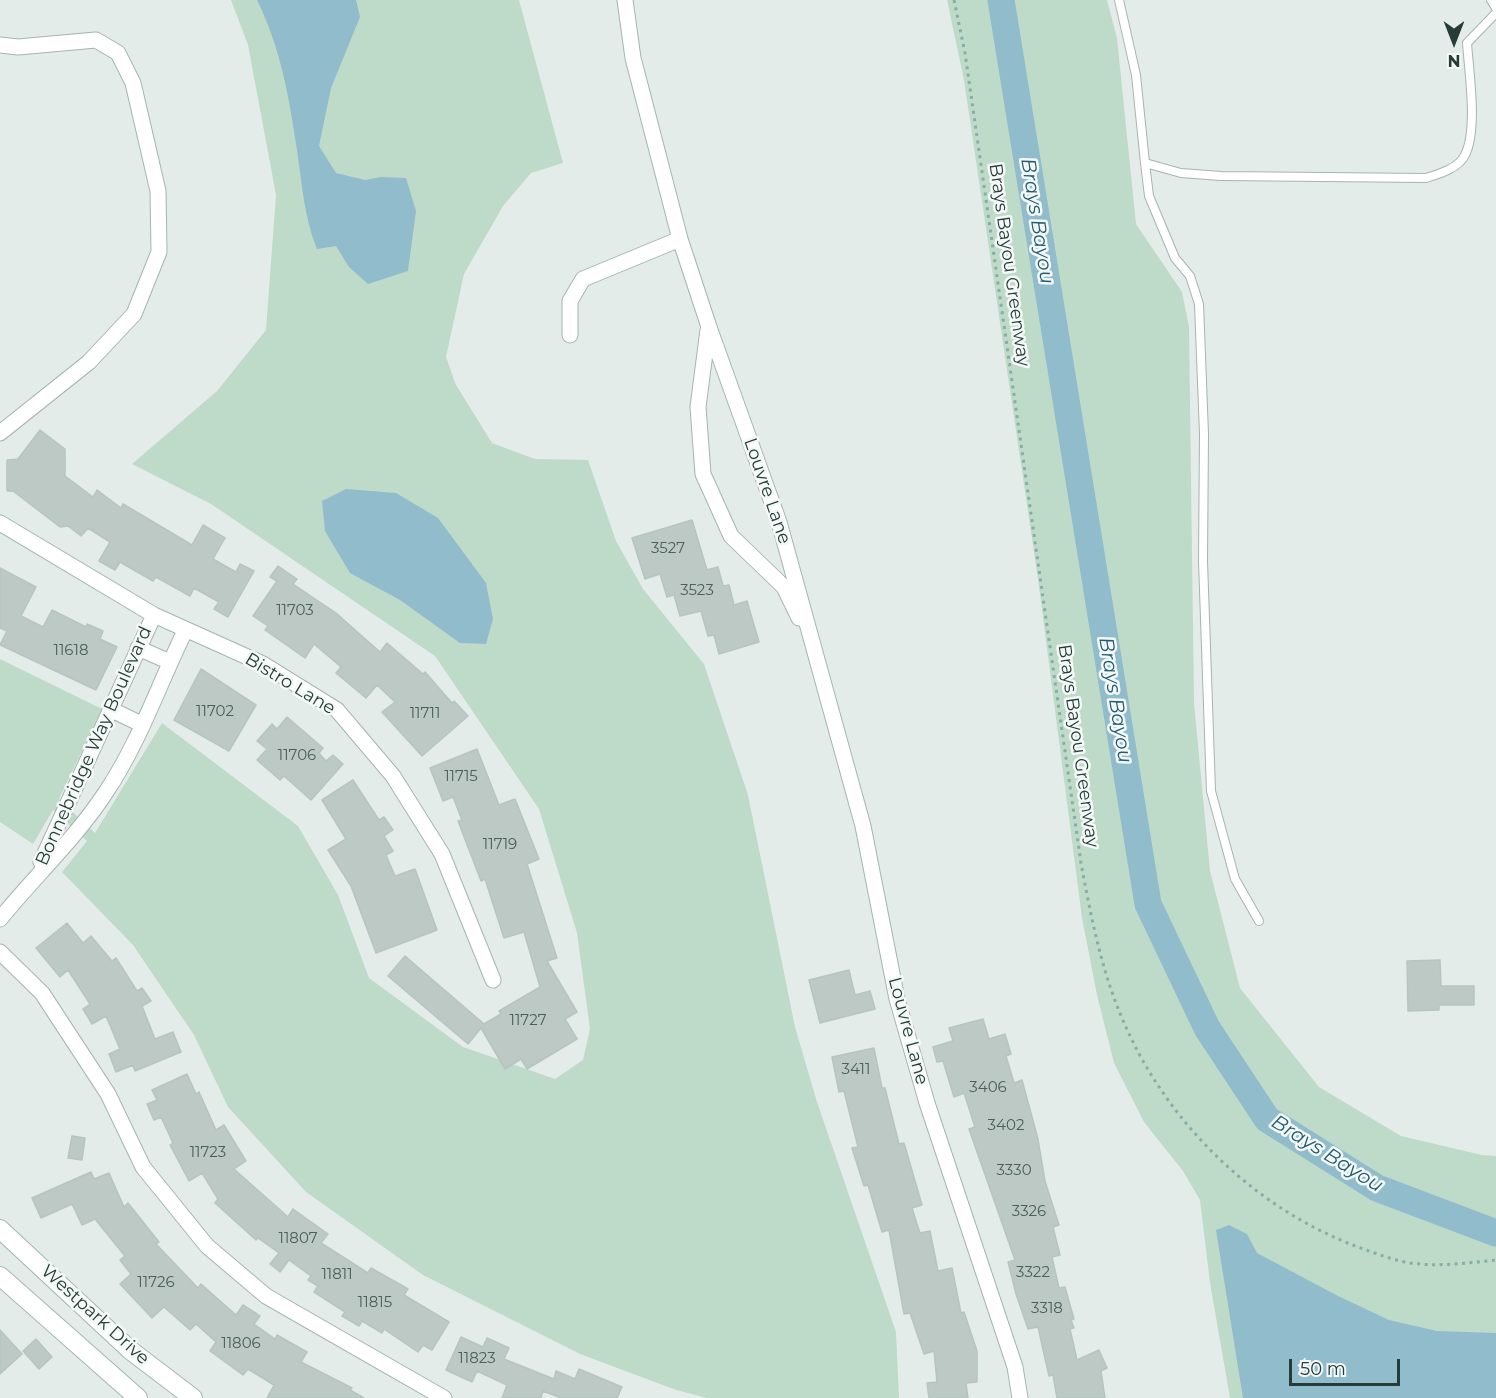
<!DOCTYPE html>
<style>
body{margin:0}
#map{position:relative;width:1496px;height:1398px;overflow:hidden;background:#e4ece9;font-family:Montserrat,sans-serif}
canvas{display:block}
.north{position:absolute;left:1424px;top:12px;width:60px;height:60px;-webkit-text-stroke:4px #f4f9f7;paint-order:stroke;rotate:180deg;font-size:16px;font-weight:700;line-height:24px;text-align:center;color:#253c38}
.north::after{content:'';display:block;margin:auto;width:21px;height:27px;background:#253c38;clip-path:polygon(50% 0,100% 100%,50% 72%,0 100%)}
.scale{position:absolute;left:1289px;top:1359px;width:111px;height:27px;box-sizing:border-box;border:3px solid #253c38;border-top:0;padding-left:8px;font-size:18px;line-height:21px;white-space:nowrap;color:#253c38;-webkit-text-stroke:4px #f4f9f7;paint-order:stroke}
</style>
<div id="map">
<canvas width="1496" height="1398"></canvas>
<div class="north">N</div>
<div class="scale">50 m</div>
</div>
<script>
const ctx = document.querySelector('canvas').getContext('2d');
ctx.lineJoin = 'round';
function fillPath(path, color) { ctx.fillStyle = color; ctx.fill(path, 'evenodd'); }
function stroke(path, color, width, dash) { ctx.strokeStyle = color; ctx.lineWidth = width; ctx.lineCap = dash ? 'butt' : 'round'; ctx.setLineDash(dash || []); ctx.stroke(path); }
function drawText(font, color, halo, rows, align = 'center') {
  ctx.font = font + ' Montserrat,sans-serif'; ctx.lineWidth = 5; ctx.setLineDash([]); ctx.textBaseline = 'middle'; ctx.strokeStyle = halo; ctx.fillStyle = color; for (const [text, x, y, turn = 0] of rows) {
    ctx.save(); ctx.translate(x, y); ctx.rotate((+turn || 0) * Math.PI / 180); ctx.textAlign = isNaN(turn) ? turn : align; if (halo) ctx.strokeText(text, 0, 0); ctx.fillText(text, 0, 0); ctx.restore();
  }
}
const green = new Path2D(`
 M231,0h288l44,163 -32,10 -28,33 -39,68 -18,83 10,28 36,58 43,16 53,1 28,81 27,48 61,75 44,131 47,232 22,75 79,230 3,66h-192l-31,-8 -96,-36 -157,-79 -117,-83 -78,-85 -34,-72 -61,-90 -71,-73 25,-31 -34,-31 -20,34 -33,-22v-163l102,50 -43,90 36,34 67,-110 136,103 40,69 31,83 94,69 92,32 28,-19 7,-31 -13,-96 -38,-124 -104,-153 -224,-152 -79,-40 85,-73 49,-61 10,-135 -28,-150z
 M947,0h160l10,38 19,186 46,68 7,35 5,376 16,168 30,117 79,99 82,49 81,19 14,1v242h-266l-20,-115 -10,-83 -17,-29 -39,-49 -30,-59 -17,-68 -15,-77 -44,-339 -74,-499z`);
const water = new Path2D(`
 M257,0h99l4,17 -29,71 -12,58 17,27 29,7 16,-3 25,1 10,33 -8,60 -40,13 -19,-17 -13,-21 -19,3c-13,-32 -15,-65 -20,-99 -8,-53 -16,-101 -40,-150z
 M346,489l50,4 42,25 48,65 7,36 -7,25 -26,-1 -60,-43 -50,-27 -25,-42 -3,-30z
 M1229,1225l18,9 10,19 81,43 51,24 48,11 59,2v65h-253l-27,-168z`);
const river = new Path2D(`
 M1001,0l147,904 59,124 60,91 110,69 119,45`);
const building = new Path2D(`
 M40,430l25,19v27l28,21 4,-7 24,18 2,-4 69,41 11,-20 22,13 -12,21 23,13 4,-8 14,7 -26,46 -14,-8 5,-7 -25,-14 -4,8 -34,-19 -3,4 -33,-19 -5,8 -16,-9 11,-19 -22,-14 -7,8 -13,-10 -8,1 -47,-36h-6v-31l11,-1z
 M692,520l15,50 11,-3 5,19 6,-1 5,20 13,-4 12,41 -40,12 -5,-19 -6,1 -7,-25 -21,5 -6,-21 -7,2 -7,-23 -15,5 -13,-41z
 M278,566l19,13 -4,5 43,29 44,39 7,-9 36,31 2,-2 27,31 2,-2 14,15 -46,40 -40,-44 13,-10 -18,-17 -11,13 -30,-25 5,-6 -27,-23 -9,14 -40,-28 3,-4 -15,-10 24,-35 -7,-4z
 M0,568l36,19 -15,29 22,11 9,-17 34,17 1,-3 16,7 -3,8 17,8 -21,43 -96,-45 7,-14 -7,-3z
 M201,669l55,36 -27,46 -55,-31z
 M287,717l36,31 -4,5 7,8 7,-6 10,9 -32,36 -27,-24 -4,4 -23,-20 10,-11 -10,-8 15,-17 5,5z
 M477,749l22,56 16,-6 24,60 -12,5 30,94 -10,3 30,51 -12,7 12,20 -50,30 -6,-10 -16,10 -24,-41 -13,16 -80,-68 17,-20 79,68 17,-10 -2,-3 41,-24 -16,-55 -20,6 -19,-59 -4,2 -23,-60 4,-1 -9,-23 -10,4 -13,-33z
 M353,780l26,40 5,-3 9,13 -9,6 9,15 -7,4 9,21 20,-7 22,61 -61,23 -25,-67 -23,-36 18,-11 -24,-39z
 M67,923l16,20 8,-7 21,25 4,-3 21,33 5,-3 9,13 -9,5 13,33 18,-7 8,20 -46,19 -2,-6 -17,7 -7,-18 11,-5 -14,-33 -14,8 -9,-15 7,-5 -22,-34 -8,7 -24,-29z
 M1440,960l1,26h33v19h-35v5l-31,1 -1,-50z
 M849,970l6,25 15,-4 5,18 -55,14 -11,-43z
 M983,1019l6,20 16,-5 6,20 -5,2 8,27 8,-3 16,59 7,42 14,44 -6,2 7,28 -8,2 7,31 6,-1 9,32 -3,1 3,8 -4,1 7,31 22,-10 8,18 -6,3 4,27h-48l-4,-23 -4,1 -11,-49 -10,2 -12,-35 -8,-32 7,-2 -46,-131 6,-2 -11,-34 -10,4 -11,-36 -6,1 -4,-15 20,-6 -4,-13z
 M874,1048l8,40h3l14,56 5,-1 18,62 -10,3 5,16 3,9 10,-2 8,40 14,-3 9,45 3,-1 13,39v31l-11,1 2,15h-39l-2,-15 10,-1 -3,-31 -10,3 -14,-41 -6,1 -15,-84 -7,2 -14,-47 -4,1 -12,-38 6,-1 -14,-56 -5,1 -7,-35z
 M187,1074l9,20 3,-2 17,38 8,-5 22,36 -12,8 54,48 5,-8 35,25 -7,9 47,30 3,-5 37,21 -4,6 45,27 -17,28 -9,-5 -5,7 -34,-23 -2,4 -20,-12 -3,5 -17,-10 3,-4 -31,-20 4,-6 -10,-6 3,-4 -22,-16 -9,12 -10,-8 9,-11 -21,-15 -2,2 -41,-37 3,-4 -16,-26 -13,8 -19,-36 3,-2 -12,-26 -7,3 -7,-16 10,-4 -5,-10z
 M72,1136l13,2 -3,22 -14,-2z
 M91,1172l3,7 15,-6 15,34 4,-4 31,39 -3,2 42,44 3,-4 35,31 7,-10 17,11 -6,8 21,15 2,-4 30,17 -6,10 51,26 -2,2 14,8h-97l7,-13 -26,-16 -5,6 -33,-24 6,-9 -20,-18 -6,6 -26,-23 -12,11 -32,-34 11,-10 -11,-14 5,-4 -30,-37 -13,6 -10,-21 -31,14 -9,-20z
 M0,1330l22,24 -22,20z
 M461,1337l22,10 4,-9 22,10 -5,11 50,20 2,-8 19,8 4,-10 43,18 -5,11h-56l-18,-7 -2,7h-39l5,-13 -30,-14 -5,11 -26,-12z
 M36,1339l16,18 -13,12 -16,-18z`);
const path = new Path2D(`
 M954,0l11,53 116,810c10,54 21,111 44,162 44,100 131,184 233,222 17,6 34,13 52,16 29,4 57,0 86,-3`);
const lane = new Path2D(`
 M1119,0l17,75 9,88 36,10 40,3 205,2c13,-4 33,-10 39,-23 13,-26 4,-83 2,-112l29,-30
 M1491,0l5,8
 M1145,163l4,33 26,62 15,18 9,28 5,130 -1,127 8,230 24,88 24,42`);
const street = new Path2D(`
 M625,0l8,58 47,181 29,88 70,195 84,304 34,173 30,104 88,264 5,31
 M0,45l18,2 78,-7 22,13 15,30 25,108 1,61 -25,62 -45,48 -89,71
 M708,330l-10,77 5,67 28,62 53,51 15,31
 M570,335v-34l13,-22 97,-40
 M0,523l154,92 109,49 74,46 56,66 49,78 51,126
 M138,648l32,14
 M110,709l31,15
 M41,862l113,-247
 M0,919c35,-43 76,-81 106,-127 33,-49 53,-108 79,-161
 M0,952l42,41 66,101 35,73 64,79 59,50 178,102`);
const secondary = new Path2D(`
 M0,1229l130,121 63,48
 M0,1276l138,122`);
const numberNames = [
 ["3527",668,549],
 ["3523",697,591],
 ["11703",295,611],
 ["11618",71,651],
 ["11702",215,712],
 ["11711",425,714],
 ["11706",297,756],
 ["11715",461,777],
 ["11719",500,845],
 ["11727",528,1021],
 ["3411",856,1070],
 ["3406",988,1088],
 ["3402",1006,1126],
 ["11723",208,1153],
 ["3330",1014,1171],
 ["3326",1029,1212],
 ["11807",298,1239],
 ["3322",1033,1273],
 ["11811",337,1275],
 ["11726",156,1283],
 ["11815",375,1303],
 ["3318",1047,1309],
 ["11806",241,1344],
 ["11823",477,1359]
];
const streetNames = [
 ["Brays Bayou Greenway",1009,265,82],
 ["Louvre Lane",767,491,71],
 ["Bistro Lane",290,684,31],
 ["Bonnebridge Way Boulevard",94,746,-66],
 ["Brays Bayou Greenway",1078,746,82],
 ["Louvre Lane",908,1031,75],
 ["Westpark Drive",95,1315,42]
];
const waterNames = [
 ["Brays Bayou",1037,221,81],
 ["Brays Bayou",1115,700,81],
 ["Brays Bayou",1327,1154,32]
];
fillPath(green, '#bedbc9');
fillPath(water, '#91bccc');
stroke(river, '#91bccc', 27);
fillPath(building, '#bcc9c5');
stroke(building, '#b6c5c1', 1.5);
stroke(lane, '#a7b4b0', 10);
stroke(street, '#a7b4b0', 17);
stroke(secondary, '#a3b7b2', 20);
stroke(path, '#87ada5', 3, [3, 4.5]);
stroke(lane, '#fff', 8);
stroke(street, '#fff', 15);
stroke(secondary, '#fff', 18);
drawText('15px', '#4b5f5b', null, numberNames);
drawText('18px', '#253c38', '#f4f9f7', streetNames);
drawText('italic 20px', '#245d72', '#f4f9f7', waterNames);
</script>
